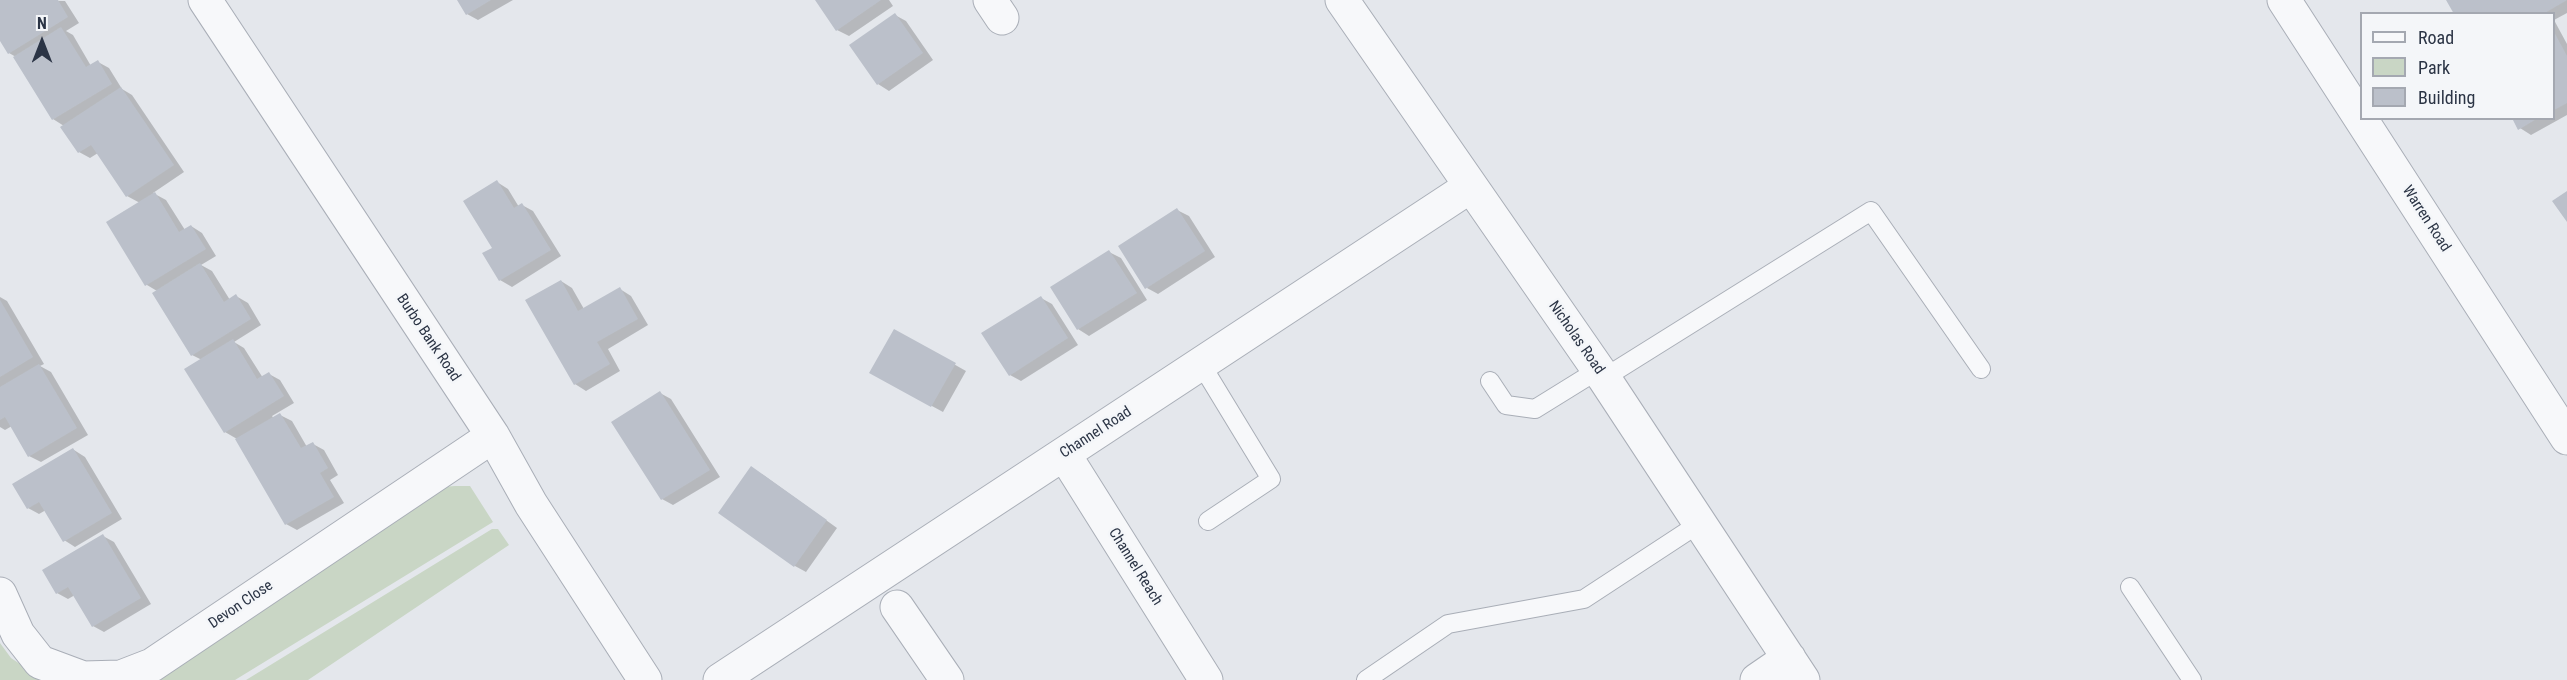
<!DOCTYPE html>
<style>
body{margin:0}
#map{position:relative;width:2567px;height:680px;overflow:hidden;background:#e4e7ec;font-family:"Roboto Condensed",sans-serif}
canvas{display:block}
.legend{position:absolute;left:2360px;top:12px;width:195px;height:108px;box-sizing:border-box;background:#f4f6f9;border:2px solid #a4a8b1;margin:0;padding:8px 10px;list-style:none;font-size:18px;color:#2b3445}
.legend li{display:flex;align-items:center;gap:12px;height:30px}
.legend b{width:30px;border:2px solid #a4a8b1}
.north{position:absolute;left:12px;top:12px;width:60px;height:60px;-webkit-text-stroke:4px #f4f6f9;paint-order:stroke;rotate:0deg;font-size:16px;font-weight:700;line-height:24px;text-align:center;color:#2b3445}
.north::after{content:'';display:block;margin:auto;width:21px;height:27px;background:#2b3445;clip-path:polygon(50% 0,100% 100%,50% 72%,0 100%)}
</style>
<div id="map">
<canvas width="2567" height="680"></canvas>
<ul class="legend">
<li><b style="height:8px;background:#f7f8fa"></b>Road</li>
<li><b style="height:16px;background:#c9d6c5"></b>Park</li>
<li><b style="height:16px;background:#bbc0ca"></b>Building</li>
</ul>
<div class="north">N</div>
</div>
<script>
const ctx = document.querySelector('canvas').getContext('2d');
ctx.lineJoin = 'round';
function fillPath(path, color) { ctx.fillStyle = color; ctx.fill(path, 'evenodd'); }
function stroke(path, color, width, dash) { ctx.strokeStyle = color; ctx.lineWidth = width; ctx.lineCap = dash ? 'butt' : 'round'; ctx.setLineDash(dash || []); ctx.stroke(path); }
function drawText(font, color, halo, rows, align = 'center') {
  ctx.font = font + ' "Roboto Condensed",sans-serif'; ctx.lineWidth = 5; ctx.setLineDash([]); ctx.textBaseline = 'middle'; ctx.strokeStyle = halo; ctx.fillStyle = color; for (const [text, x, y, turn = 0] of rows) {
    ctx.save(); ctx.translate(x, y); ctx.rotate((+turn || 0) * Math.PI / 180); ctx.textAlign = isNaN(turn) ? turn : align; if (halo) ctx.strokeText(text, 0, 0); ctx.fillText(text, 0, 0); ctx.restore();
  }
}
const green = new Path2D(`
 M455,486h15l23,36 -258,158h-81l288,-193z
 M492,529h6l11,16 -201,135h-62z
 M0,643l11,15 33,22h-44z`);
const shadow = new Path2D(`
 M0,0l65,1 14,22 -13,8 7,4 18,31 7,-4 11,6 13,21 10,6 52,77 -31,21 13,7 19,30 6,-4 11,7 14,23 -15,9 11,6 18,29 6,-4 12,7 13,22 -27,17 10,6 19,30 6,-4 11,6 14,23 -22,13 2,3 6,-4 12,6 15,26 6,-3 11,6 14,25 -8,5 14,23 -47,27 -11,-6 -49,-85 -12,-7 -23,-72 -10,-5 -35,-64 -10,-6 -7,-82 -13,-7 -29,-43 -8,5 -11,-6 -15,-26 -11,-7 -37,-62 -7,-4 -9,-15z
 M459,0h54l-35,20 -11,-6z
 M817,0h72l4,6 -44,30 -12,-6z
 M2448,0h119v13l-13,7 13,24v71l-36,20 -11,-7 -6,-10h40v-104h-99z
 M895,15l11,6 27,39 -44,31 -11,-7z
 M497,182l11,7 11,18 3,-2 11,6 28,45 -49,31 -12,-7 -16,-26 10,-6z
 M1177,210l12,6 26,41 -57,37 -11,-6z
 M1109,252l12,6 26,42 -58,36 -11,-7z
 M561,281l11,7 12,21 36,-20 11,7 17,29 -40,24 12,22 -34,20 -11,-7z
 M0,297l7,4 37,63 -4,2 11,6 37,63 -47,27 -12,-6 -17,-30 -7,4 -5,-3z
 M1041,298l11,6 26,41 -57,36 -11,-6z
 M895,331l71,40 -23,41 -72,-39z
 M660,393l11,6 49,78 -47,28 -11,-6z
 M74,450l11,7 37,62 -47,28 -11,-7 -18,-30 -7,4 -11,-6z
 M762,474l75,54 -31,44 -11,-6z
 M103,536l11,6 37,62 -47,28 -11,-6 -18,-31 -7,4 -11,-6z`);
const building = new Path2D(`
 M0,0h58l10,17 -60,37 -8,-13z
 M457,0h34l-25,15z
 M815,0h66l-45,31z
 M2446,0h121l-24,14h-89z
 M895,13l28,40 -46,32 -28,-40z
 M61,27l25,40 12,-7 14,24 -60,36 -39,-63z
 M2554,32l13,24v47l-13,7z
 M121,87l53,78 -48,32 -35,-52 -13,8 -18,-26z
 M2512,118h26l-20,12z
 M497,180l17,28 8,-5 29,47 -52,31 -17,-28 10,-5 -29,-47z
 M2567,191v31l-15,-21z
 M155,192l24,40 12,-7 15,24 -61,37 -39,-64z
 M1177,208l28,43 -60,38 -27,-43z
 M1109,250l28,43 -60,37 -27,-43z
 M200,263l24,39 12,-8 15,25 -60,37 -39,-63z
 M561,280l17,31 42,-24 18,32 -41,23 13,22 -36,21 -49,-85z
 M1041,296l27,42 -59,38 -28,-43z
 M0,300l33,57 -33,20z
 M894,329l62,34 -25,44 -62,-34z
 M233,339l24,40 12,-7 15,24 -60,37 -40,-64z
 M39,364l38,64 -49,29 -23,-40 -5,3v-33z
 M660,391l50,79 -49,30 -50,-78z
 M280,413l21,35 12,-6 15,26 -8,5 14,24 -49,28 -50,-86z
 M73,448l39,65 -49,29 -24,-40 -12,7 -15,-25z
 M751,466l76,54 -33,47 -76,-54z
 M103,534l38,64 -49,29 -24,-40 -12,7 -14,-24z`);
const lane = new Path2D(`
 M1201,364l70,115 -63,42
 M1604,378l267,-167 110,158
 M1490,381l16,24 29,4 63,-39
 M2130,587l62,93
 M1366,680l82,-56 136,-25 116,-76`);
const street = new Path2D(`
 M205,0l288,436 38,68 114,176
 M990,0l12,18
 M1342,0l262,378 199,302
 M2284,0l283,438
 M1064,454l142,226
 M0,594l18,40 22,28 43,16 38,-1 31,-12 341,-229
 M897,607l50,73
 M720,680l751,-494
 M1757,680l32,-22`);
const streetNames = [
 ["Warren Road",2426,219,57],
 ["Burbo Bank Road",428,338,56],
 ["Nicholas Road",1576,338,55],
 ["Channel Road",1096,433,-33],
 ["Channel Reach",1135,567,58],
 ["Devon Close",241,605,-34]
];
fillPath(green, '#c9d6c5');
fillPath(shadow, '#0003');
fillPath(building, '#bbc0ca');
stroke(lane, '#a9aeb7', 20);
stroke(street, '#a9aeb7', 35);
stroke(lane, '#f7f8fa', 18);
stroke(street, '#f7f8fa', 33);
drawText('15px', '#2b3445', '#f4f6f9', streetNames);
</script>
